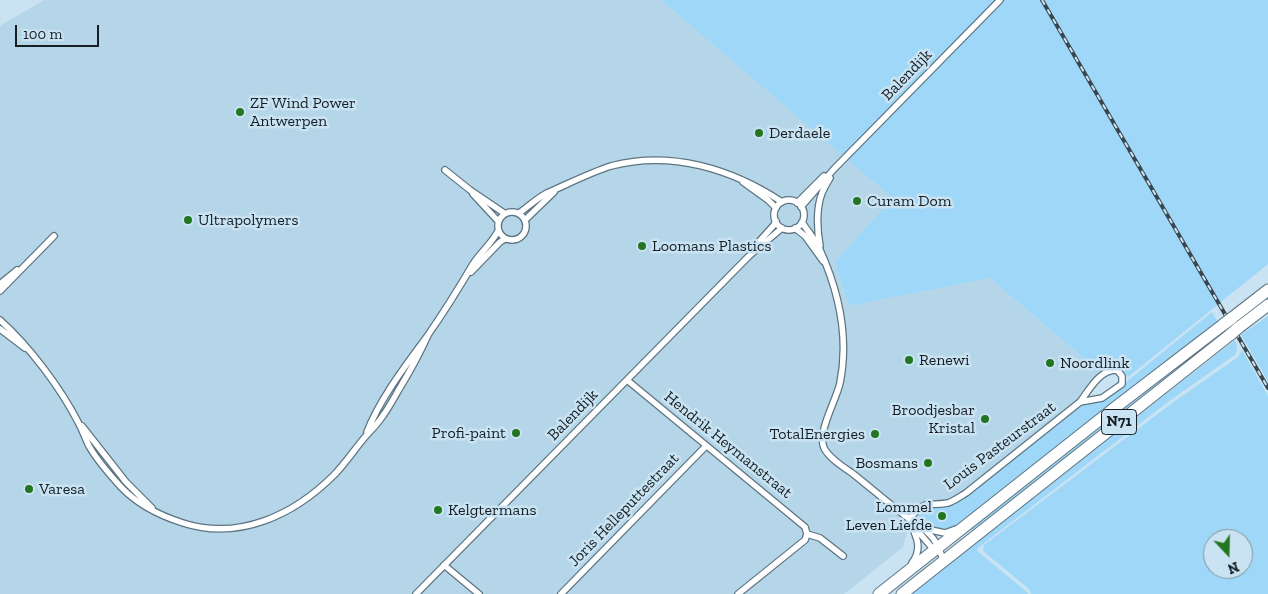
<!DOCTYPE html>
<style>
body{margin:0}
#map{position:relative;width:1268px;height:594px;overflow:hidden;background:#c9e3f3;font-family:"Zilla Slab",serif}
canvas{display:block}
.north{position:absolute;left:1203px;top:529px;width:50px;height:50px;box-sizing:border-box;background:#c9e3f3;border:1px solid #8194a0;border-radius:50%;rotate:159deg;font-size:14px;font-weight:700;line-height:20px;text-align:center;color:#141e23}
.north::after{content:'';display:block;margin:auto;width:18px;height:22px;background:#23751f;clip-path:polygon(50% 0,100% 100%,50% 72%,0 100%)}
.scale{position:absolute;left:15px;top:25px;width:84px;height:22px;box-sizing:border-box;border:2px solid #141e23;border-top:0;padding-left:6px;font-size:15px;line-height:18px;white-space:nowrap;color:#141e23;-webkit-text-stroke:4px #c9e3f3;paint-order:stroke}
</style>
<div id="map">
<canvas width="1268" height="594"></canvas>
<div class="north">N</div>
<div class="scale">100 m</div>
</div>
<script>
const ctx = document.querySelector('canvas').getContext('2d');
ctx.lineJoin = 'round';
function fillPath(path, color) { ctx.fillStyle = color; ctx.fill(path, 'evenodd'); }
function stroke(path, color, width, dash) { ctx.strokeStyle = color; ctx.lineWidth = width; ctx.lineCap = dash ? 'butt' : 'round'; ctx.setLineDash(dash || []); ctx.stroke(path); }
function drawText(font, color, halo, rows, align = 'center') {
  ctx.font = font + ' "Zilla Slab",serif'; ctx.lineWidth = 5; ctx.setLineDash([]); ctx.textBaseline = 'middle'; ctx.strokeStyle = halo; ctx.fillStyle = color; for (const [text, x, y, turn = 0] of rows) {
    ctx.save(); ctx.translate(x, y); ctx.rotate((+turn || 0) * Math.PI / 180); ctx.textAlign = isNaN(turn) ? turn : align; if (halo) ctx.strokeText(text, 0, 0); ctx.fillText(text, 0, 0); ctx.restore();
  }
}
const built = new Path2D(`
 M44,0h617l233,198 -59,64 14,44 141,-28 111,95 -13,10 -7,15 -122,97 -11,5 -22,1 -8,4 -4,3 -11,39 -59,47h-844v-568z`);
const green = new Path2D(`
 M661,0h607v264l-140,113 -13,-15 -14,11 -111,-95 -141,28 -14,-44 58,-64z
 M1268,294v6l-296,232 -3,-4z
 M1212,312l5,9 -258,203c-15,7 -26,5 -40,-4v-6l6,-7 21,-1 16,-6 119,-95 22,-4z
 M1268,316v65l-27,-46z
 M1235,340l2,6 -1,8 -68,48 -189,145 -2,4 50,41 1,2h-119z
 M1242,350l26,46v198h-237l-2,-5 -46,-38 1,-6 191,-144 63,-44zM1213,539h30v30h-30z`);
const street = new Path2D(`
 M445,170l25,20 34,23
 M743,182l25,18 8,8
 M473,194l25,27
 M774 215a15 15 0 1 1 30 0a15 15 0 1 1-30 0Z
 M797,203l27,-27
 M801,207l33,-38 166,-169
 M498 226a14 14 0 1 1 28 0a14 14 0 1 1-28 0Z
 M519,213c9,-6 18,-15 28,-20 21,-9 42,-20 64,-27 60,-16 121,3 171,36
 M525,220l29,-28
 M802,222c6,10 14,18 18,28 19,42 29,88 20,133 -4,18 -23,49 -16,65 5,10 19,19 28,25 19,15 37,31 56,45 7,5 15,9 21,16 7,6 10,14 13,23
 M795,228l10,8 18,25
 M755,246l19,-21 2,-4
 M820,246c-3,-16 -4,-38 2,-53 2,-5 5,-10 8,-15
 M471,272l29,-30 5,-3
 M0,284l17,-14
 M0,291l54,-55
 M0,320c29,26 60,67 78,102 4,7 7,16 11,24 8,14 21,29 32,41 16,17 40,29 62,36 56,18 111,-8 151,-48 11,-11 20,-25 31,-38 5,-6 12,-12 17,-20 6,-8 11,-17 16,-26 11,-18 21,-36 30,-56
 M0,329l25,19
 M627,380l178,147 2,7 -2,6 -67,54
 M82,426l44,56 26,26
 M367,432c13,-34 40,-68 61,-97 16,-23 31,-47 45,-71 8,-12 19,-21 25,-33
 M909,519c19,-21 16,-12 39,-16 6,-2 13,-7 18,-10l114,-91c9,-12 20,-33 37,-32l5,6v8l-20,14 -22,4
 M909,519c6,16 15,28 3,44
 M916,529l18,21
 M926,529l19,4 11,-4
 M807,534l13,4 23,18
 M444,565l35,29
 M416,594l333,-338 33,-28
 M561,594l145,-148`);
const highway = new Path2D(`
 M1232,318l36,-28
 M1238,328l30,-23
 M879,594l238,-188 107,-82
 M902,594l329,-260`);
const rail = new Path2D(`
 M1042,0l226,388`);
const highwayBridge = new Path2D(`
 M1224,324l8,-6
 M1231,334l7,-6`);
const markers = [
 [240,112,5,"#23751f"],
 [759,133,5,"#23751f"],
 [857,201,5,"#23751f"],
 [188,220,5,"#23751f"],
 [642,246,5,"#23751f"],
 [909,360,5,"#23751f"],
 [1050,363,5,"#23751f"],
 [985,419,5,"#23751f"],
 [516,433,5,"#23751f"],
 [875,434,5,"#23751f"],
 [928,463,5,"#23751f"],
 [29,489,5,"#23751f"],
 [438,510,5,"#23751f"],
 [942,516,5,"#23751f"]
];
const shields = [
 [1119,422,35]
];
const shieldNames = [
 ["N71",1119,422]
];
const streetNames = [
 ["Balendijk",907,75,-46],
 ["Balendijk",573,415,-46],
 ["Hendrik Heymanstraat",728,445,39],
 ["Louis Pasteurstraat",1000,446,-37],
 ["Joris Helleputtestraat",624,510,-46]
];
const poiNames = [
 ["ZF Wind Power",250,103],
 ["Antwerpen",250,121],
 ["Derdaele",769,133],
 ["Curam Dom",867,201],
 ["Ultrapolymers",198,220],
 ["Loomans Plastics",652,246],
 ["Renewi",919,360],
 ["Noordlink",1060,363],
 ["Broodjesbar",975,410,"right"],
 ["Kristal",975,428,"right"],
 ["Profi-paint",506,433,"right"],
 ["TotalEnergies",865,434,"right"],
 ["Bosmans",918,463,"right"],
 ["Varesa",39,489],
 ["Lommel",932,507,"right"],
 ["Leven Liefde",932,525,"right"],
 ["Kelgtermans",448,510]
];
fillPath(built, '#b5d5e9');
fillPath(green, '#9ed7f7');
stroke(street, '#5d7582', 8);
stroke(highway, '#5d7582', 13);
stroke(street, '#fff', 5.5);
stroke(highway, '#fff', 11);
stroke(rail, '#39464e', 4);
stroke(rail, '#c9e3f3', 2, [5.5]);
stroke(highwayBridge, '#5d7582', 13, []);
stroke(highwayBridge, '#fff', 11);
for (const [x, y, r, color] of markers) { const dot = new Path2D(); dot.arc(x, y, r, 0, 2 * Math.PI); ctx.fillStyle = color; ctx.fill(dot); stroke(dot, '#c9e3f3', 2); }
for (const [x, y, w] of shields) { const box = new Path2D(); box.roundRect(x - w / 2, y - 12.5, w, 25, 4); ctx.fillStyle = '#c9e3f3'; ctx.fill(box); stroke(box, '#141e23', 1); }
drawText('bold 15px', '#141e23', null, shieldNames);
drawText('16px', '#141e23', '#c9e3f3', streetNames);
drawText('16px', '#141e23', '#c9e3f3', poiNames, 'left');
</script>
